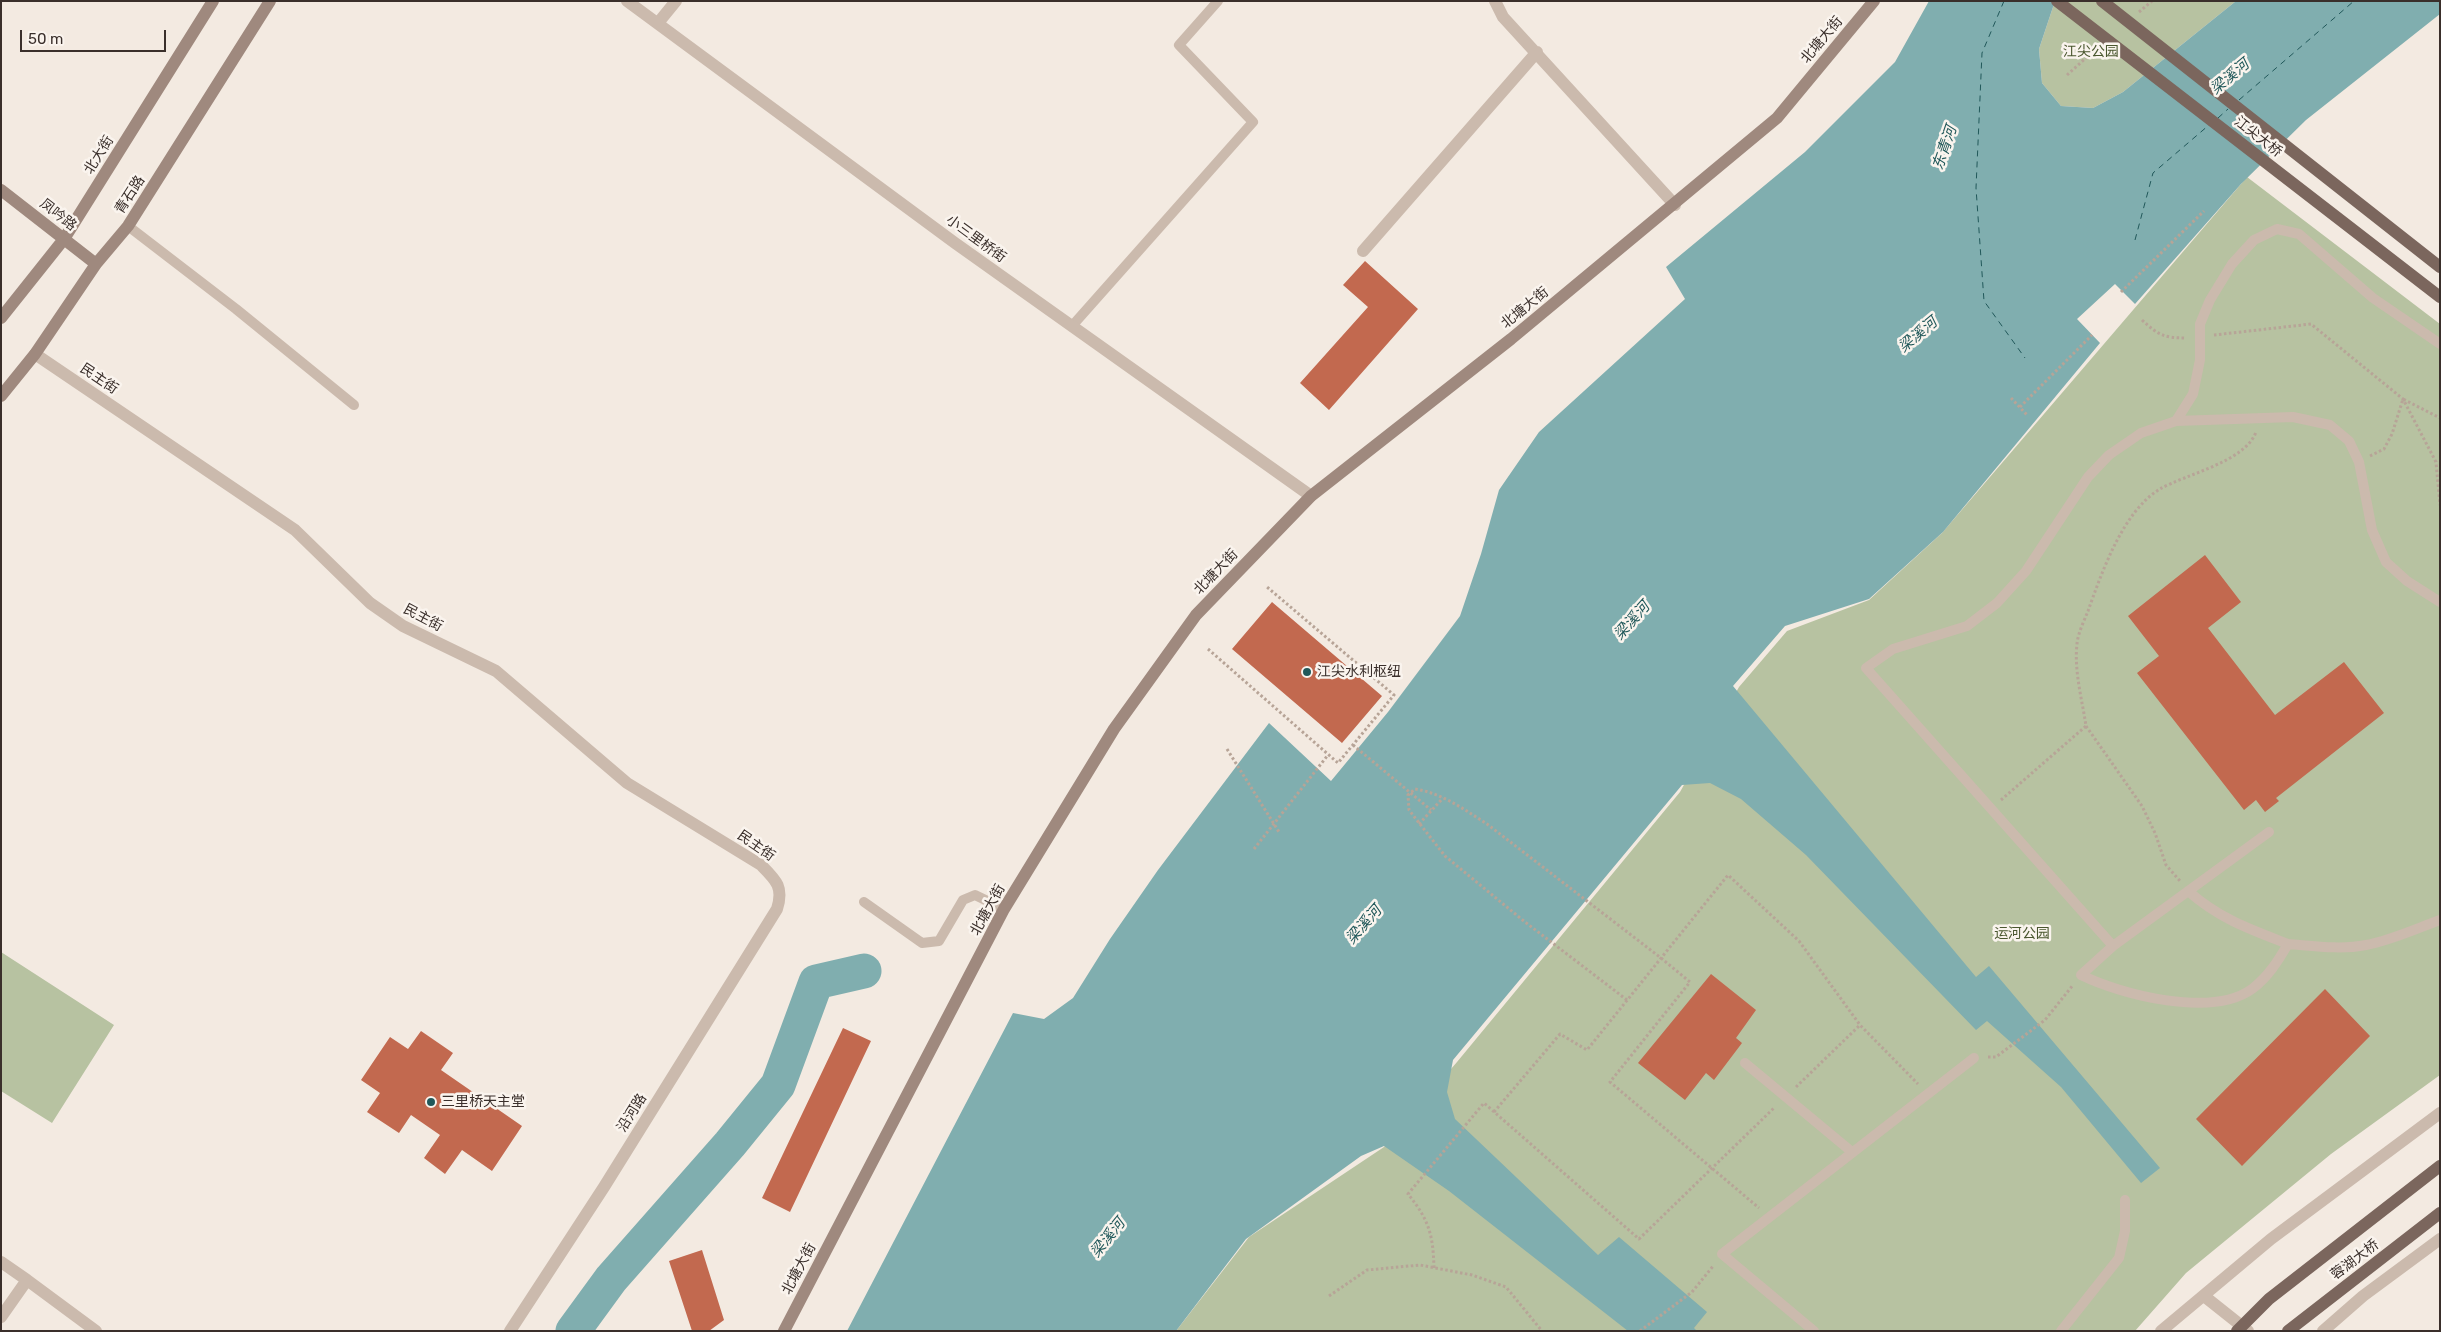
<!DOCTYPE html>
<meta charset="utf-8">
<style>
body{margin:0}
#map{position:relative;width:2441px;height:1332px;overflow:hidden;background:#f3eae1;font-family:Rubik,sans-serif}
canvas{display:block}
.frame{position:absolute;inset:0;border:2px solid #3a2f2b;pointer-events:none}
.scale{position:absolute;left:20px;top:30px;width:146px;height:22px;box-sizing:border-box;border:2px solid #3a2f2b;border-top:0;padding-left:6px;font-size:15px;line-height:18px;white-space:nowrap;color:#3a2f2b;-webkit-text-stroke:4px #faf4ee;paint-order:stroke}
</style>
<div id="map">
<canvas width="2441" height="1332"></canvas>
<div class="frame"></div>
<div class="scale">50 m</div>
</div>
<script>
const ctx = document.querySelector('canvas').getContext('2d');
ctx.lineJoin = 'round';
function fillPath(path, color) { ctx.fillStyle = color; ctx.fill(path, 'evenodd'); }
function stroke(path, color, width, dash) { ctx.strokeStyle = color; ctx.lineWidth = width; ctx.lineCap = dash ? 'butt' : 'round'; ctx.setLineDash(dash || []); ctx.stroke(path); }
function drawText(font, color, halo, rows, align = 'center') {
  ctx.font = font + ' Rubik,"Noto Sans SC",sans-serif'; ctx.lineWidth = 5; ctx.setLineDash([]); ctx.textBaseline = 'middle'; ctx.strokeStyle = halo; ctx.fillStyle = color; for (const [text, x, y, turn = 0] of rows) {
    ctx.save(); ctx.translate(x, y); ctx.rotate((+turn || 0) * Math.PI / 180); ctx.textAlign = isNaN(turn) ? turn : align; if (halo) ctx.strokeText(text, 0, 0); ctx.fillText(text, 0, 0); ctx.restore();
  }
}
const green = new Path2D(`
 M2055,1h181l-113,91 -30,16 -32,-2 -19,-23 -3,-34z
 M2247,177l193,147v751l-109,79 -145,119 -51,58h-959l73,-94 135,-90 73,-85 223,-270 59,-105 48,-56 82,-31 73,-67z
 M1,952l113,73 -62,98 -51,-32z`);
const water = new Path2D(`
 M1929,1h126l-16,48 3,34 19,23 32,2 30,-16 113,-91h204v13l-134,106 -65,64 -106,120 -20,-20 -38,35 23,24 -157,189 -74,67 -84,27 -52,60 243,291 13,-11 171,202 -19,15 -80,-96 -74,-66 -11,9 -170,-175 -65,-56 -31,-16 -28,2 -229,275 -6,32 8,27 143,136 21,-18 88,75 -13,16 3,3h-69l-179,-140 -65,-45 -23,10 -115,83 -70,92h-329l166,-318 31,6 29,-21 37,-59 48,-69 111,-147 62,58 57,-69 72,-96 21,-62 18,-64 40,-58 146,-133 -19,-32 139,-115 90,-90z`);
const river = new Path2D(`
 M573,1331l38,-52 119,-135 48,-59 38,-103 48,-11`);
const ferry = new Path2D(`
 M2004,1l-22,52 -6,135 8,113 41,57
 M2239,100l115,-99
 M2218,118l10,-9
 M2135,240l18,-67 56,-48`);
const building = new Path2D(`
 M1365,261l53,48 -89,101 -29,-27 68,-76 -25,-22z
 M2205,555l36,47 -33,26 67,87 69,-53 40,51 -108,85 3,3 -14,11 -9,-12 -12,10 -107,-137 22,-17 -31,-40z
 M1272,602l110,94 -40,47 -110,-94z
 M1711,974l45,36 -20,28 6,5 -28,37 -8,-7 -21,27 -47,-37z
 M2325,989l45,47 -128,130 -46,-47z
 M843,1028l28,13 -81,171 -28,-14z
 M421,1031l32,22 -12,17 81,56 -30,45 -30,-21 -17,24 -21,-16 16,-23 -29,-20 -12,18 -32,-21 13,-19 -19,-13 29,-43 18,12z
 M702,1250l22,70 -15,11h-17l-23,-70z`);
const path = new Path2D(`
 M2139,12l13,-11
 M2067,75l29,-26
 M2121,292l83,-81
 M2142,320c16,15 22,18 44,18
 M2214,335l97,-11 92,75 33,63 4,43
 M2011,398l17,18
 M2020,407l72,-72
 M2370,456l14,-7 8,-15 11,-35 37,19
 M1208,649l130,114 56,-68 -127,-108
 M2086,726l56,80 13,27 11,32 14,16
 M1353,745l78,65
 M1227,749l52,83
 M2001,800l85,-74c-4,-27 -12,-55 -9,-82 1,-11 7,-23 11,-33 14,-39 35,-100 72,-122 26,-15 85,-27 96,-57
 M1419,824l24,-26
 M1254,849l74,-94
 M1661,958l29,24 -80,100 149,126
 M1988,1057h8l49,-37 28,-35
 M1796,1087l64,-62
 M1494,1112l66,-78 27,16 141,-175 71,66 61,84 58,59
 M1434,1268c-1,-34 -5,-48 -26,-74l76,-91 155,136 136,-132
 M1329,1296l38,-26 53,-5 52,10 34,12 36,44
 M1640,1331l52,-39 22,-27`);
const lane = new Path2D(`
 M128,226l108,83 118,96
 M1072,326l181,-204 -74,-77 39,-44
 M2176,421l17,-27 7,-34v-36l10,-24 22,-36 22,-24 23,-11 22,5 74,64 67,46
 M2440,602l-33,-21 -21,-19 -14,-32 -13,-68 -10,-21 -19,-16 -37,-8 -117,4 -35,12 -32,22 -21,22 -62,94 -29,32 -30,23 -74,23 -27,19 247,278 -32,29c41,20 131,43 171,14 16,-12 26,-28 36,-45 26,2 53,6 78,1 26,-5 49,-16 74,-25
 M2188,891c32,28 61,38 100,53
 M864,902l58,41 17,-2 24,-41 12,-5 29,14
 M2113,946l156,-114
 M1745,1063l107,89
 M1814,1331l-92,-77 252,-196
 M2061,1331l58,-73 6,-27v-31`);
const street = new Path2D(`
 M627,1l328,242 356,253
 M1495,1l8,16 172,188
 M658,23l18,-22
 M1363,251l174,-199
 M35,354l260,176 75,73 33,23 93,45 131,112 134,82c15,15 23,22 16,44l-173,278 -94,144
 M1,1262l26,18 -26,37
 M27,1280l69,51
 M2204,1296l44,35
 M2161,1331l110,-92 169,-126
 M2323,1331l40,-35 77,-57`);
const secondary = new Path2D(`
 M1,190l95,74
 M1,318l63,-79 149,-238
 M1,396l34,-42 61,-90 32,-38 142,-225
 M784,1331l220,-422 110,-180 82,-114 115,-119 200,-157 266,-221 97,-117`);
const primary = new Path2D(`
 M2288,1331l152,-118`);
const pathBridge = new Path2D(`
 M1627,1000l-102,-78 -80,-66 -36,-46 -1,-15 7,-6c27,4 50,21 72,35l174,134`);
const primaryBridge = new Path2D(`
 M2057,1l383,296
 M2102,1l338,266
 M2237,1331l32,-32 171,-133`);
const markers = [
 [1307,672,5,"#21585a"],
 [431,1102,5,"#21585a"]
];
const streetNames = [
 ["北塘大街",1822,40,-50],
 ["江尖大桥",2258,137,38],
 ["北大街",99,155,-58],
 ["青石路",130,195,-57],
 ["凤吟路",58,215,38],
 ["小三里桥街",976,239,36],
 ["北塘大街",1525,308,-39],
 ["民主街",99,379,34],
 ["北塘大街",1216,572,-46],
 ["民主街",423,618,28],
 ["民主街",756,846,35],
 ["北塘大街",988,910,-61],
 ["沿河路",632,1113,-58],
 ["蓉湖大桥",2355,1260,-37],
 ["北塘大街",799,1269,-62]
];
const parkNames = [
 ["江尖公园",2091,52],
 ["运河公园",2022,934]
];
const poiNames = [
 ["江尖水利枢纽",1317,672],
 ["三里桥天主堂",441,1102]
];
const waterNames = [
 ["梁溪河",2230,77,-40],
 ["东青河",1945,148,-71],
 ["梁溪河",1918,335,-40],
 ["梁溪河",1632,621,-48],
 ["梁溪河",1364,925,-49],
 ["梁溪河",1108,1238,-51]
];
fillPath(green, '#b7c2a1');
fillPath(water, '#80aeaf');
stroke(river, '#80aeaf', 35);
stroke(ferry, '#21585a', 1, [6, 5]);
fillPath(building, '#c2694f');
stroke(path, '#b7a497', 3, [2.5, 2.5]);
stroke(lane, '#cbbaad', 10);
stroke(street, '#cbbaad', 12);
stroke(secondary, '#9f897e', 12);
stroke(primary, '#7b665d', 12);
stroke(pathBridge, '#b7a497', 3, [2.5, 2.5]);
stroke(primaryBridge, '#7b665d', 12);
for (const [x, y, r, color] of markers) { const dot = new Path2D(); dot.arc(x, y, r, 0, 2 * Math.PI); ctx.fillStyle = color; ctx.fill(dot); stroke(dot, '#faf4ee', 2); }
drawText('14px', '#3a2f2b', '#faf4ee', streetNames);
drawText('14px', '#4a572f', '#faf4ee', parkNames);
drawText('14px', '#3a2f2b', '#faf4ee', poiNames, 'left');
drawText('italic 15px', '#21585a', '#faf4ee', waterNames);
</script>
